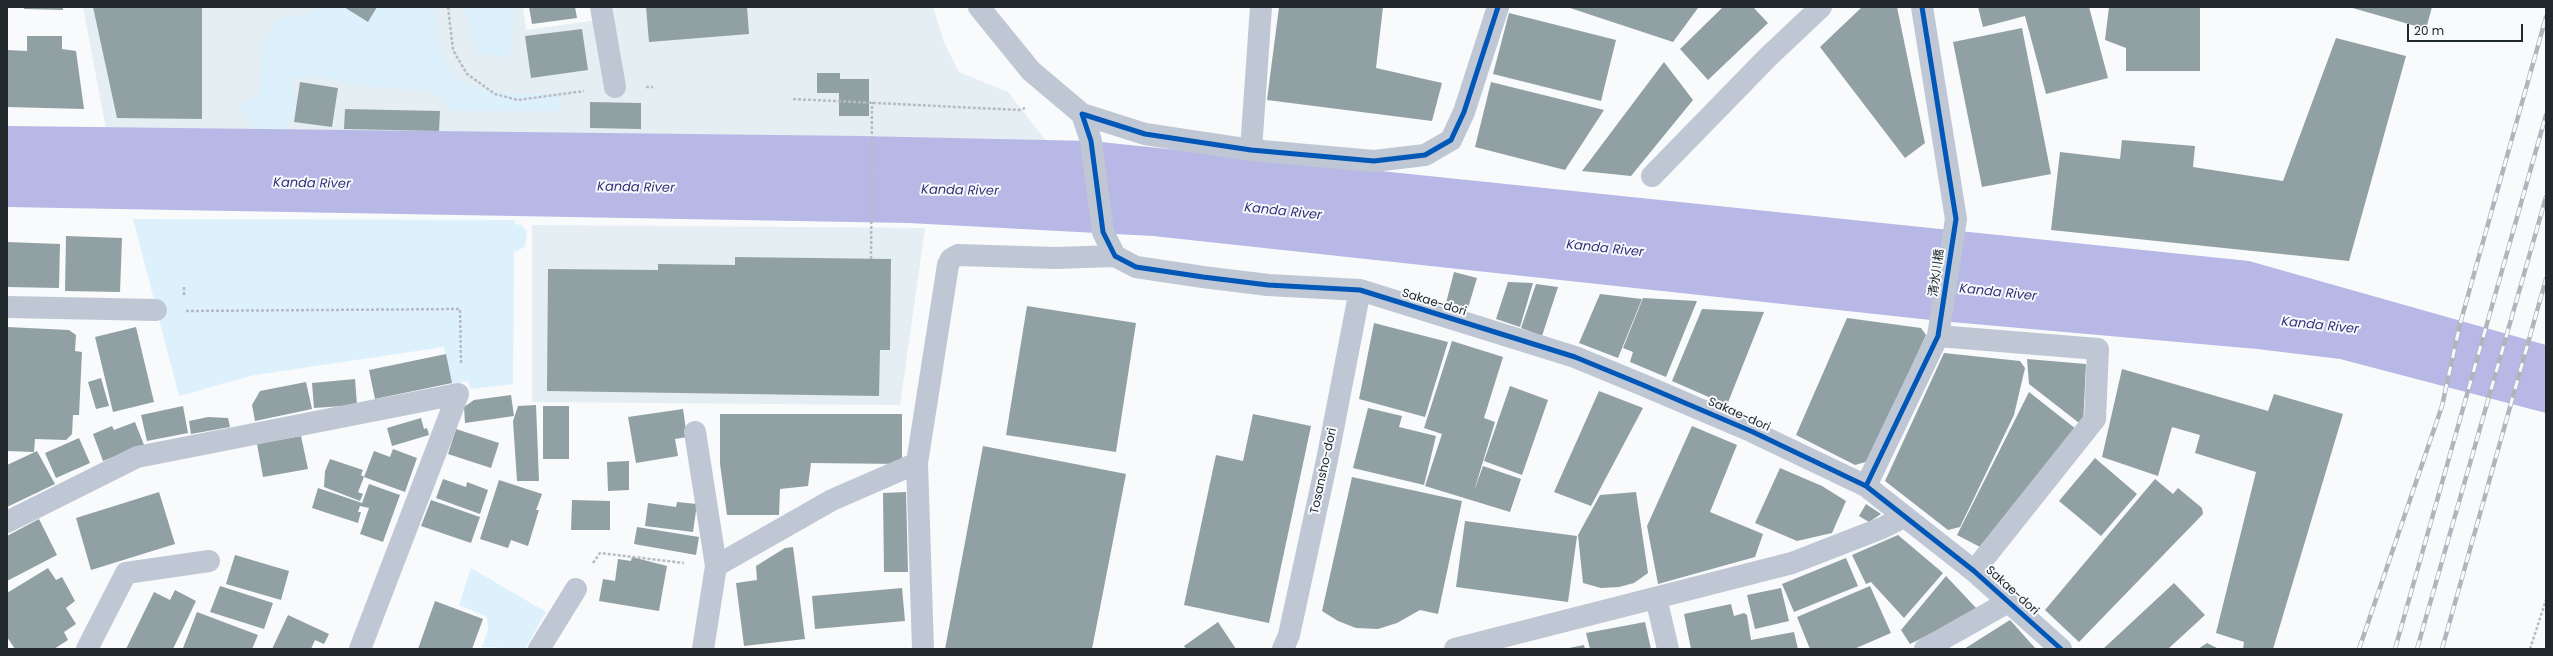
<!DOCTYPE html>
<meta charset="utf-8">
<style>
body{margin:0}
#map{position:relative;width:2553px;height:656px;overflow:hidden;background:#f8fafc;font-family:Poppins,sans-serif}
canvas{display:block}
.frame{position:absolute;inset:0;border:8px solid #21282c;pointer-events:none}
.scale{position:absolute;left:2407px;top:24px;width:116px;height:18px;box-sizing:border-box;border:2px solid #21282c;border-top:0;padding-left:5px;font-size:12px;line-height:14px;white-space:nowrap;color:#21282c;-webkit-text-stroke:3px #f7fafd;paint-order:stroke}
</style>
<div id="map">
<canvas width="2553" height="656"></canvas>
<div class="frame"></div>
<div class="scale">20 m</div>
</div>
<script>
const ctx = document.querySelector('canvas').getContext('2d');
ctx.lineJoin = 'round';
function fillPath(path, color) { ctx.fillStyle = color; ctx.fill(path, 'evenodd'); }
function stroke(path, color, width, dash) { ctx.strokeStyle = color; ctx.lineWidth = width; ctx.lineCap = dash ? 'butt' : 'round'; ctx.setLineDash(dash || []); ctx.stroke(path); }
function drawText(font, color, halo, rows, align = 'center') {
  ctx.font = font + ' Poppins,"Noto Sans JP",sans-serif'; ctx.lineWidth = 4; ctx.setLineDash([]); ctx.textBaseline = 'middle'; ctx.strokeStyle = halo; ctx.fillStyle = color; for (const [text, x, y, turn = 0] of rows) {
    ctx.save(); ctx.translate(x, y); ctx.rotate((+turn || 0) * Math.PI / 180); ctx.textAlign = isNaN(turn) ? turn : align; if (halo) ctx.strokeText(text, 0, 0); ctx.fillText(text, 0, 0); ctx.restore();
  }
}
const built = new Path2D(`
 M83,7h440l3,23 87,-12v-11h320l11,35 15,30 49,20 38,49 -940,-12z
 M532,225l393,3 -25,177 -368,-3z`);
const green = new Path2D(`
 M319,7h115l7,47 18,28 26,9 21,3h43l10,4v13h-106l-21,-20 -81,-6 -31,-9 -28,3 4,30 -10,20 -27,2 -22,-25 23,-12c0,-24 -3,-60 21,-75 10,-6 23,-1 38,-12z
 M464,7h49l1,14 -5,37 -32,-5z
 M133,219l382,1v4l6,1 6,6 -2,16 -11,5 -1,132 -43,5 -2,-8 -18,4 -6,-38 -189,28 -76,21z
 M471,568l75,44 -21,37 -43,-2 6,-17 -1,-13 -28,-12z`);
const water = new Path2D(`
 M7,126l853,10 231,5 1158,120 297,84v68l-206,-54 -83,-10 -317,-28 -787,-85 -244,-13 -902,-16z`);
const building = new Path2D(`
 M24,7h39v3l-39,-1z
 M93,7h109v112l-85,-1z
 M344,7h33l-9,15z
 M529,7h46l2,11 -45,6z
 M646,7h101l2,27 -100,8z
 M1279,7h104l-7,61 66,15 -10,38 -165,-21z
 M1567,7h128l3,1 -25,34z
 M1723,7h30l15,16 -60,57 -28,-31z
 M1862,7h35l28,136 -20,15 -85,-111z
 M1978,7h111l19,71 -62,16 -21,-78 -42,11z
 M2109,7h91v64h-74v-23l-21,-8z
 M2349,7h83l-6,22z
 M1509,13l107,27 -15,61 -108,-27z
 M2022,28l29,146 -69,13 -29,-145z
 M582,29l6,41 -57,8 -6,-42z
 M27,36h35v13l14,2 8,58 -77,-2v-57l20,1z
 M2336,38l70,18 -57,205 -298,-31 9,-78 60,7 2,-19 73,6 -2,21 90,14z
 M1664,62l29,38 -62,76 -49,-5z
 M817,73h23v6h29v37h-30v-23h-22z
 M300,82l38,6 -6,39 -38,-5z
 M1491,82l113,28 -39,60 -90,-23z
 M590,102l51,1v26l-51,-1z
 M345,109l95,2 -1,20 -95,-2z
 M66,236l56,2 -2,54 -55,-1z
 M7,242l53,2 -1,44 -52,-1z
 M735,257l156,2 -1,91h-10l-1,46 -332,-5 1,-122 110,1v-6l77,1z
 M1454,272l23,6 -9,30 -22,-5z
 M1508,282l25,1 -13,44 -24,-8z
 M1536,284l22,3 -16,49 -21,-8z
 M1600,294l42,5 -24,59 -39,-15z
 M1643,298l54,3 -31,76 -36,-15 3,-10 -10,-4z
 M1027,306l109,17 -20,129 -110,-17z
 M1702,309l62,3 -37,93 -55,-24z
 M1847,318l74,10 5,7 -57,126 -14,4 -59,-30z
 M1374,323l74,19 -23,75 -66,-18z
 M7,327l62,3 7,5 -1,16 7,1 -3,63h-6l-1,19 -6,6 -31,-1 -1,13 -27,-1z
 M136,327l18,75 -41,10 -18,-75z
 M1452,341l51,16 -19,61 11,4 -21,69 9,-25 38,13 -11,33 -85,-26 17,-52 -18,-6z
 M1944,353l76,8 5,7 -11,47 -54,112 -12,3 -63,-49z
 M446,354l6,29 -77,16 -6,-29z
 M2027,359l59,5 -3,62 -54,-42z
 M2122,369l146,42 6,-17 69,20 -70,235h-30l1,-7 -28,-9 40,-161 -61,-19 5,-18 -28,-8 -14,49 -56,-19z
 M101,378l8,28 -13,3 -8,-27z
 M355,379l2,26 -43,3 -2,-25z
 M306,382l6,27 -57,12 -3,-16 8,-14z
 M1510,386l38,14 -26,75 -38,-14z
 M1599,391l44,17 -52,98 -37,-14z
 M2029,392l47,37 -94,119 -25,-13z
 M511,395l3,21 -49,7 -1,-16 10,-7z
 M536,405l3,76h-22l-4,-60 5,-15z
 M183,406l5,27 -41,8 -6,-26z
 M543,406h26v53h-26z
 M1368,408l34,8 -3,11 37,9 -12,49 -71,-17z
 M683,409l4,28 -12,2 3,17 -42,7 -8,-46z
 M720,414h182v50l-91,-1 -3,23 -28,3 -1,26h-52l-7,-51z
 M1253,414l58,12 -42,197 -85,-18 32,-150 27,6z
 M208,417l20,1 2,9 -39,7 -2,-13z
 M421,418l3,11 3,-1 2,7 -37,11 -5,-18z
 M135,422l9,23 -41,16 -10,-27 19,-8 2,4z
 M1692,426l45,19 -27,67 53,22 -8,23 -97,27 -11,-58z
 M456,429l43,14 -8,25 -43,-14z
 M301,436l7,33 -45,8 -6,-33z
 M79,438l11,25 -34,15 -11,-25z
 M983,446l143,28 -34,175h-147z
 M393,449l24,9 -12,34 -41,-15 10,-26 16,6z
 M37,451l18,33 -48,23v-42z
 M2095,458l42,36 -36,42 -42,-35z
 M330,459l33,11 -2,5 3,2 -6,15 5,2 -3,7 -36,-14 1,-16z
 M629,461v29l-21,1 -1,-29z
 M1780,468l42,18 24,15 -14,32 -35,8 -42,-18z
 M1352,477l110,24 -24,113 -18,-4 -23,13 -19,6 -22,-1 -18,-7 -16,-10z
 M443,479l23,8 1,-5 21,8 -8,24 -44,-16z
 M2155,479l18,15 5,-6 24,20 1,6 -124,128 -34,-32z
 M499,480l43,14 -6,16h3l-11,36 -17,-6 -3,8 -28,-9z
 M369,484l31,11 -17,47 -23,-8 9,-26 -9,-2 -2,6h3l-3,11 -46,-15 6,-20 44,15z
 M159,492l16,52 -84,26 -15,-52z
 M906,492l2,80h-24l-1,-79z
 M1636,492l12,81 -14,10 -15,4 -18,1 -18,-5 -5,-48 22,-40z
 M431,500l49,17 -9,26 -50,-17z
 M572,500l38,1v29h-39z
 M677,502l20,2 -4,28 -48,-6 3,-23 28,4z
 M1866,504l15,10 -12,8 -10,-6z
 M39,519l18,36 -50,26v-45z
 M1465,521l112,15 -9,66 -112,-15z
 M637,527l62,10 -3,18 -62,-11z
 M1898,535l45,38 -39,45 -33,-36 -5,2 -14,-29z
 M793,547l12,92 -61,7 -8,-63 21,-3 -1,-14 29,-18z
 M235,555l54,16 -8,29 -55,-16z
 M632,557l35,9 -8,45 -60,-10 4,-22 12,2 3,-22 13,2z
 M1846,558l12,28 -64,26 -12,-28z
 M48,568l8,12 6,-3 13,24 -9,7 10,16 -12,8 4,8 -14,9h-39l-8,-12v-44z
 M1946,576l32,34 -68,34 -9,-14z
 M2174,583l31,32 -37,34h-65z
 M220,586l53,17 -9,26 -54,-17z
 M1870,586l21,47 -37,16h-44l-13,-32z
 M902,588l3,33 -90,8 -3,-33z
 M1781,588l8,33 -34,8 -8,-34z
 M175,590l21,11 -23,48h-47l28,-57 16,8z
 M435,601l48,18 -11,30h-54z
 M1731,604l3,12 10,-3 3,2 4,25 43,-8 4,17h-107l-7,-35z
 M197,612l61,23 -6,14 -69,-1z
 M288,615l41,19 -5,10 -9,-4 -4,9h-39z
 M2010,620l26,29h-72z
 M1218,622l18,27h-50l-2,-3z
 M1645,622l6,27h-61l-4,-16z
 M2207,643l12,6h-21z
 M1584,645l1,4h-16v-1z`);
const path = new Path2D(`
 M448,7l5,43 14,24 28,20 23,6 66,-9
 M646,87h7
 M793,99l226,11 6,-2
 M871,259l1,-157
 M184,295v-10
 M186,311l274,-2 1,54
 M593,563l7,-10 84,10
 M2530,649l16,-49`);
const minor = new Path2D(`
 M601,7l14,80
 M979,7l52,64 51,43
 M1498,7l-34,105 -13,28 -26,15 -51,6 -123,-11 -106,-16 -63,-20 9,27 12,91 12,24 21,11 67,10 65,8 92,5 215,67 68,28 110,47 113,54 108,85 87,78
 M1251,150l10,-143
 M1652,176l116,-119 53,-50
 M7,307l149,3
 M1938,336l160,13 -3,70 -121,152
 M695,432l21,134
 M917,463l6,186
 M1866,486l72,-150 18,-117 -34,-212
 M7,522l130,-65 321,-63 -98,255
 M1656,598l12,51
 M87,649l39,-76 83,-12
 M539,649l37,-60
 M703,649l13,-83 116,-66 85,-37 31,-198 3,-6 7,-4 98,3 59,-2
 M1283,649l6,-14 38,-175 33,-170
 M1455,649l337,-86 90,-35 22,-11
 M1925,649l85,-48`);
const rail = new Path2D(`
 M2359,649l83,-243 18,-82 86,-307
 M2395,649l151,-534
 M2417,649l129,-452
 M2442,649l104,-370`);
const cycleway = new Path2D(`
 M1498,7l-34,105 -13,28 -26,15 -51,6 -123,-11 -106,-16 -63,-20 9,27 12,91 12,24 21,11 67,10 65,8 92,5 215,67 68,28 110,47 113,54 108,85 87,78
 M1866,486l72,-150 18,-117 -34,-212`);
const streetNames = [
 ["清水川橋",1937,273,-82],
 ["Sakae-dori",1434,303,17],
 ["Sakae-dori",1739,415,24],
 ["Tosansho-dori",1324,471,-78],
 ["Sakae-dori",2012,591,42]
];
const waterNames = [
 ["Kanda River",312,184,1],
 ["Kanda River",636,188,1],
 ["Kanda River",960,191,1],
 ["Kanda River",1283,212,6],
 ["Kanda River",1605,249,6],
 ["Kanda River",1998,293,6],
 ["Kanda River",2320,326,6]
];
fillPath(built, '#e4eef3');
fillPath(green, '#ddf1fd');
fillPath(water, '#b7b8e5');
fillPath(building, '#91a0a3');
stroke(path, '#b7bcc4', 2.5, [3, 2]);
stroke(minor, '#bec7d3', 22);
stroke(rail, '#b0b5bc', 4.5);
stroke(rail, '#f7fafd', 3, [9]);
stroke(cycleway, '#0057b8', 5);
drawText('12px', '#21282c', '#f7fafd', streetNames);
drawText('italic 13px', '#332c75', '#f7fafd', waterNames);
</script>
